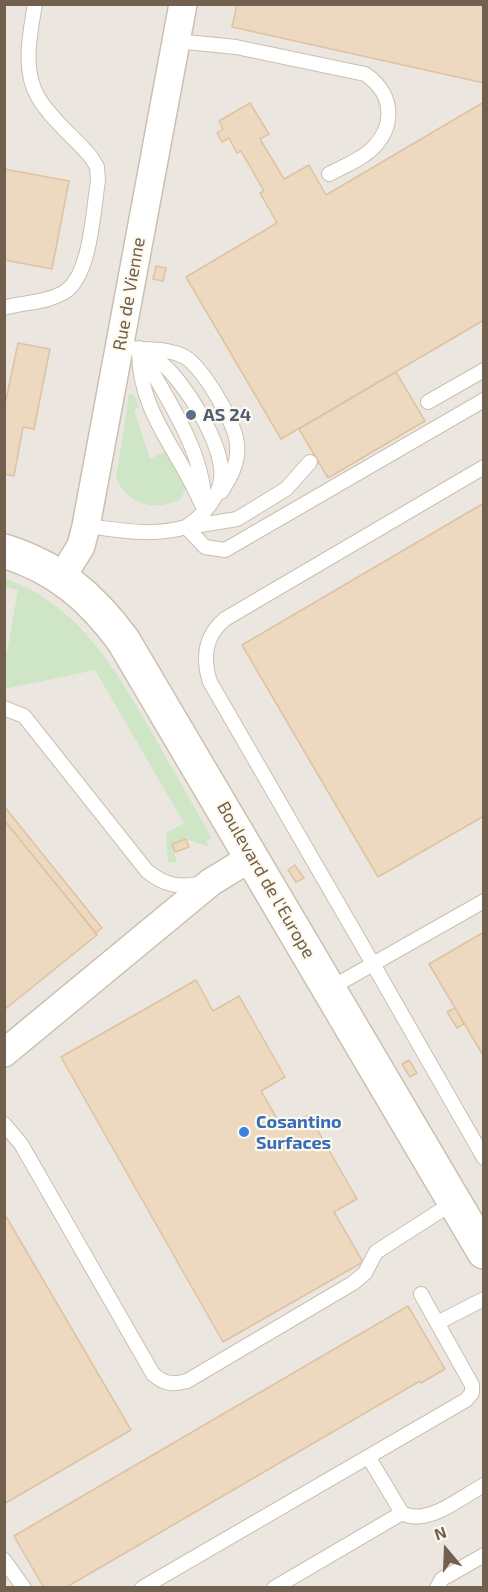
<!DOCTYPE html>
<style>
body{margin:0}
#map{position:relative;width:488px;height:1592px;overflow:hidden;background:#faf5e6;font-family:"Exo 2",sans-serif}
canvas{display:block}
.frame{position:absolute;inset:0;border:6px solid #71604d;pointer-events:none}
.north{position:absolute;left:416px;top:1520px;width:60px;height:60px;-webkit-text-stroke:4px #fdf9ec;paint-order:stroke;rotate:341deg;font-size:16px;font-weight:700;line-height:24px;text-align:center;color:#71604d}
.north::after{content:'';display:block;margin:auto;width:21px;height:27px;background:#71604d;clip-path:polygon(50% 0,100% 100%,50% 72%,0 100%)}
</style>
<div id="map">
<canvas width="488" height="1592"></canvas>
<div class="frame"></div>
<div class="north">N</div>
</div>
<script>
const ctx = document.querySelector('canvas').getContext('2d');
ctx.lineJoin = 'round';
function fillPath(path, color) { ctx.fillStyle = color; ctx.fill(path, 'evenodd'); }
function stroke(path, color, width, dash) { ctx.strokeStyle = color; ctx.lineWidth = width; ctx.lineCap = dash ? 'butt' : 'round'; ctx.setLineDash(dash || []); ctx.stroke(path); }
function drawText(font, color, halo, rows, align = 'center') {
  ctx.font = font + ' "Exo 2",sans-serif'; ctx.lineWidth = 4.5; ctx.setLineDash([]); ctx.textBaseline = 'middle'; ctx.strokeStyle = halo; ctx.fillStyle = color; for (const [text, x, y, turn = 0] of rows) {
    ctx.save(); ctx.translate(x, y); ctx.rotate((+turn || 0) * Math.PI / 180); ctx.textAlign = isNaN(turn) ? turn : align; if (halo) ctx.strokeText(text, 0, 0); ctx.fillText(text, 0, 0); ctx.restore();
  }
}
const industrial = new Path2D(`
 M5,5h478v1582h-478z`);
const green = new Path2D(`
 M129,394l5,1 5,12 -5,3 16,49 15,-8 22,35 -6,13c-26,13 -53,6 -65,-21z
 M4,578c77,28 110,90 149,156 19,35 39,69 59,104l-6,3 4,6 -24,-8 -14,5 5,18 -9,1 -2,-30 18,-10 -89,-153 -90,19v-36l2,-1 11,-62 -13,-3z`);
const building = new Path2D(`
 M237,4h247v79l-252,-56z
 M484,102v218l-203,119 -95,-162 91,-54 -17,-30 4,-2 -23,-40 -4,2 -8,-15 -7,4 -5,-9 6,-4 -4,-8 31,-18 19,31 -9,5 24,40 25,-14 17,30z
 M4,169l65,12 -17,88 -48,-9z
 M156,266l10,2 -3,13 -10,-2z
 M18,343l32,6 -16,80 -11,-2 -9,49 -10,-2v-65z
 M396,372l29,49 -97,57 -29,-49z
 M484,503v313l-106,61 -136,-232z
 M4,806l98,122 -6,5 -92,-113z
 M4,820l93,115 -93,75z
 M186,839l3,8 -14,5 -3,-8z
 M295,865l9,13 -8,4 -8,-12z
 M484,932v125l-55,-93z
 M196,980l17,31 26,-15 46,81 -24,14 22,38 26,-14 48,84 -23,13 29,50 -140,80 -162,-285z
 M455,1008l9,16 -7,4 -10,-16z
 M409,1060l8,13 -7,4 -8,-13z
 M4,1213l127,217 -127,74z
 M408,1306l37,63 -24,14 -1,-2 -355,207h-21l-30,-52z`);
const lane = new Path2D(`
 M176,41l60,6 129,27c33,22 30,61 -2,82 -10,7 -23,12 -34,18
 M4,308c20,-6 41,-5 59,-15 28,-15 30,-83 35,-112l-1,-14 -6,-10c-15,-18 -42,-40 -53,-60 -16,-27 -8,-63 -3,-93
 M120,345c14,3 27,6 38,15 26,20 68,87 63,120 -4,21 -19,36 -35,47
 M139,348c28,53 66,102 66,163
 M144,349c15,1 28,1 41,8 18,11 50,65 52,87 2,18 -6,33 -16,48
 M139,351c0,62 40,99 63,154
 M428,402l56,-32
 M484,467l-259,152c-20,17 -23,38 -15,63l163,282 111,-63
 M86,526c34,4 66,11 100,1l19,20 20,3 259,-150
 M188,527l49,-8 49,-30 24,-27
 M4,708l20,8 123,155c17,14 32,17 53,13
 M329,989l44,-25 111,194
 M4,1124l17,20 132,230c11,10 20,11 34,7l166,-98 12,-10 11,-21 78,-50
 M437,1323l47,-24
 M369,1458l33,55c25,14 59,-16 82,-28
 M4,1560l20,28
 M142,1588l324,-188 6,-7v-8l-51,-91
 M274,1588l128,-75
 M437,1588l5,-9 42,-24`);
const street = new Path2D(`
 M61,578l20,-32 5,-20 97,-522
 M4,1053l207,-171 41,-25`);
const secondary = new Path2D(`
 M4,551c54,17 87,46 119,89l361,612`);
const markers = [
 [191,415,6,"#5c6f8a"],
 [244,1132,6,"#3f7fe0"]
];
const streetNames = [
 ["Rue de Vienne",129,294,-80],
 ["Boulevard de l'Europe",266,880,60]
];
const serviceNames = [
 ["AS 24",203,415]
];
const shopNames = [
 ["Cosantino",256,1122],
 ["Surfaces",256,1143]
];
fillPath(industrial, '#ebe7e0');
fillPath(green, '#cee6c6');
fillPath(building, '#edd9c0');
stroke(building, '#dec2a2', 1.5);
stroke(lane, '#cbbfad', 16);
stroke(street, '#cbbfad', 30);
stroke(secondary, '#cdc0ab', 36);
stroke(lane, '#fff', 14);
stroke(street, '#fff', 27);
stroke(secondary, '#fff', 33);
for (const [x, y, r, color] of markers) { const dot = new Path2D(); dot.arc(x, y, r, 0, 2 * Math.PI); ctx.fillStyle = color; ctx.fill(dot); stroke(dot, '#fdf9ec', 2); }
drawText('18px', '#71604d', '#fdf9ec', streetNames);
drawText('bold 18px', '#4e5e75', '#fdf9ec', serviceNames, 'left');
drawText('bold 18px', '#366cbe', '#fdf9ec', shopNames, 'left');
</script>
